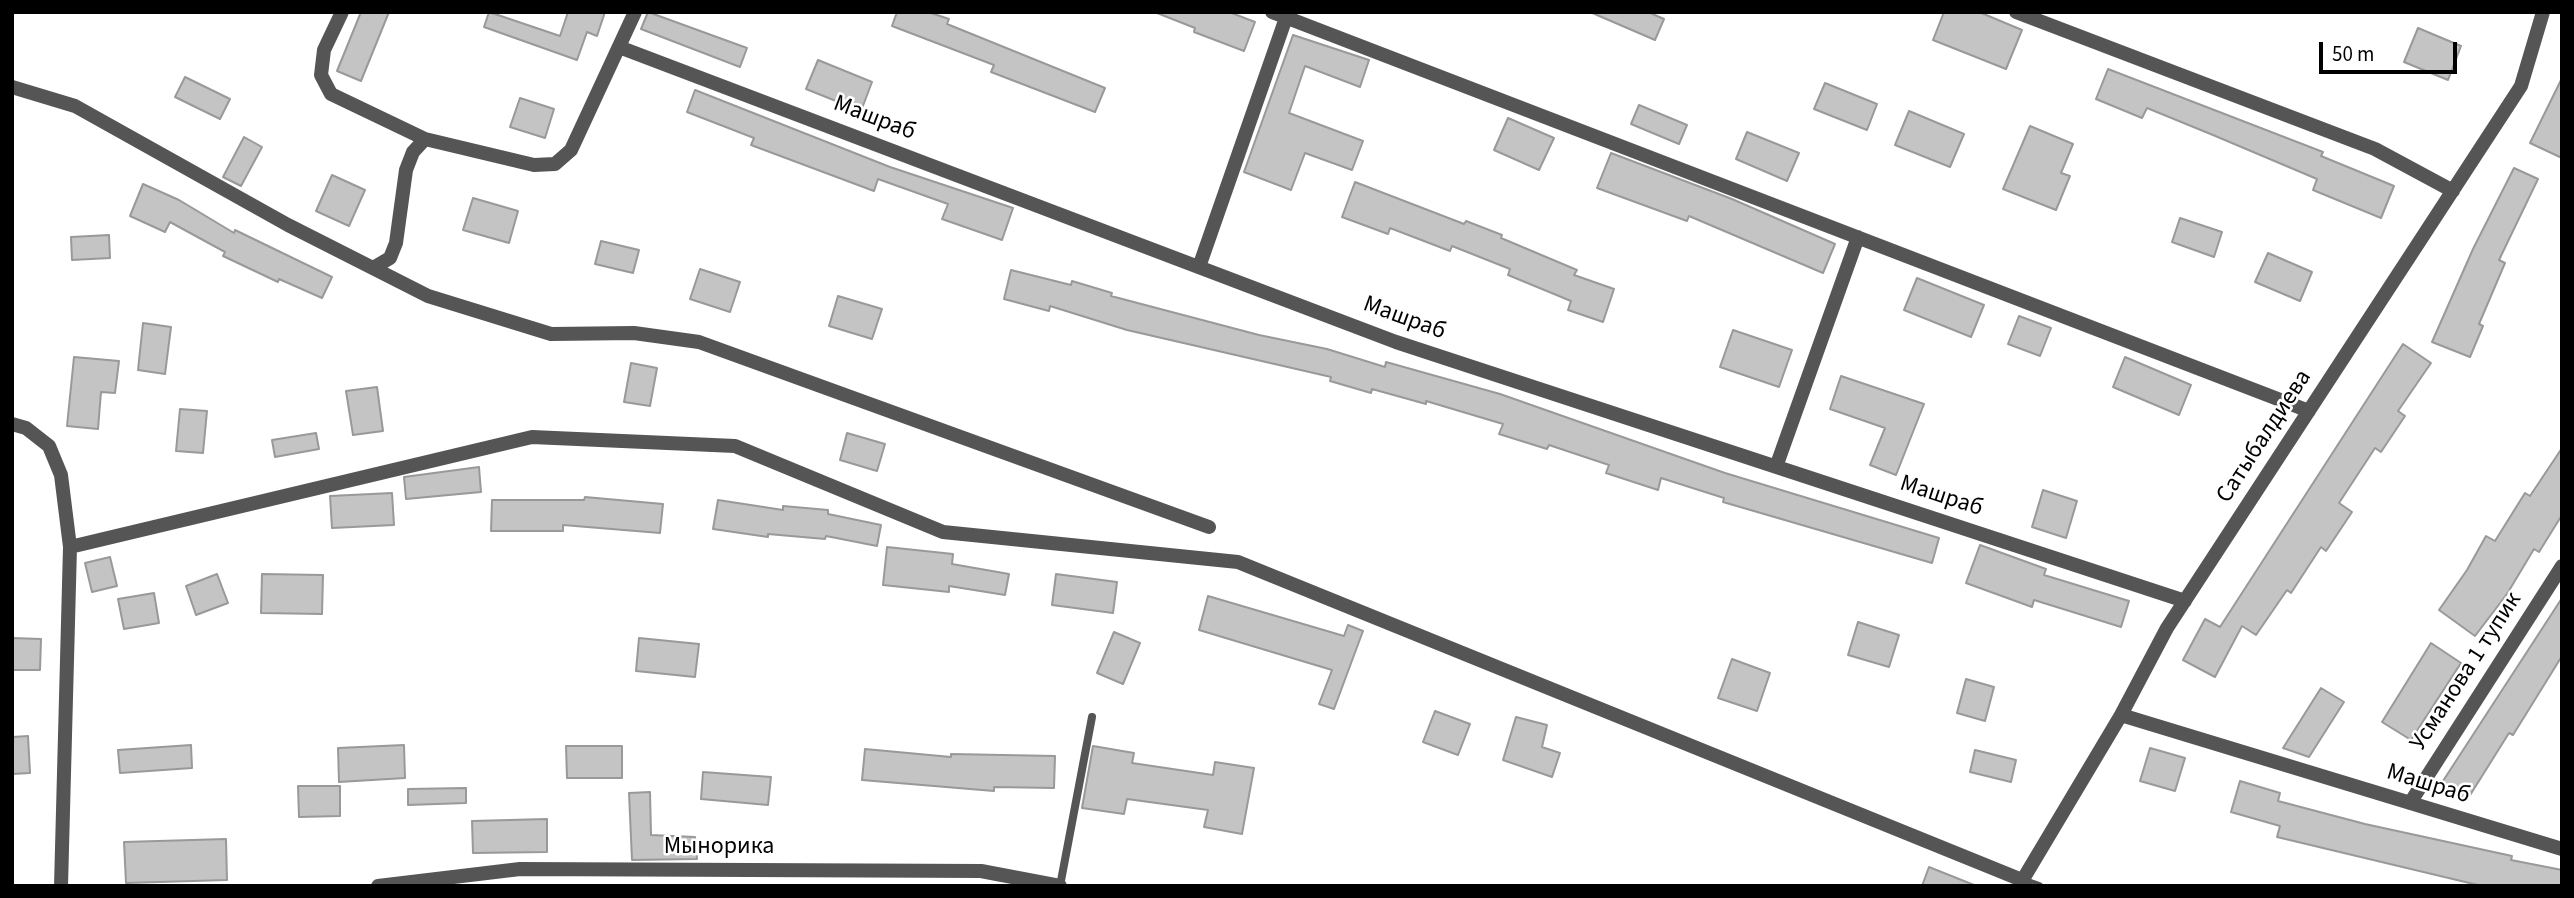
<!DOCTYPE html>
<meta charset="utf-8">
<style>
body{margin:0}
#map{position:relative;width:2574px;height:898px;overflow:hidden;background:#fff;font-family:"Source Sans 3",sans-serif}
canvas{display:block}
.frame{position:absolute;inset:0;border:14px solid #000;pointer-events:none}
.scale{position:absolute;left:2319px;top:42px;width:138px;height:32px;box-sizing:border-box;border:4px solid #000;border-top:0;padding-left:9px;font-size:21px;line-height:24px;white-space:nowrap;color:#000;-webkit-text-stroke:5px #fff;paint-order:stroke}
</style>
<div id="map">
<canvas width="2574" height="898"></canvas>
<div class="frame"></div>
<div class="scale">50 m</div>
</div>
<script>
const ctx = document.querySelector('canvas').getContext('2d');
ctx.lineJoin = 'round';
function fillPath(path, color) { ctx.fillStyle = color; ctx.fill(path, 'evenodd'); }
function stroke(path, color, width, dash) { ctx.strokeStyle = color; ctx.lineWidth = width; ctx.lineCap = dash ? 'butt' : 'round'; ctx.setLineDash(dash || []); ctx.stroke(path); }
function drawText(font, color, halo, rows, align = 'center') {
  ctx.font = font + ' "Source Sans 3",sans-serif'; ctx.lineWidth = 5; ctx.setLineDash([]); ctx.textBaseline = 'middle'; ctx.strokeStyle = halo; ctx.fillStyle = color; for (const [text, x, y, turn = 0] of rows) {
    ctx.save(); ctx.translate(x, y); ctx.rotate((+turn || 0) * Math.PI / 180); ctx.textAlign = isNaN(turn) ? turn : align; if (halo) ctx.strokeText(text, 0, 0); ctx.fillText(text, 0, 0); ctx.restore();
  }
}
const building = new Path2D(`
 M361,12h28l-28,69 -24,-10z
 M489,12l71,24 8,-24h37l-8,24 -10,-4 -10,28 -93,-33z
 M648,12l99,36 -7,19 -99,-38z
 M897,12h31l21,7 -2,5 158,64 -10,24 -104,-40 3,-7 -102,-39z
 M1229,12l26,10 -11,29 -50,-19 1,-4 -38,-15z
 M1590,12h58l16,7 -9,21z
 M1944,12h35l43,18 -16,39 -73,-29z
 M2418,28l43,18 -13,34 -44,-18z
 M1293,35l76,25 -9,27 -55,-21 -16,47 74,28 -11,29 -47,-17 -14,37 -47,-18z
 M818,60l54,22 -11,29 -55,-22z
 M2108,69l215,83 -2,4 73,30 -13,32 -68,-28 4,-11 -104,-44 -66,-27 -5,10 -46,-19z
 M185,77l45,22 -10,20 -45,-22z
 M2562,78v80l-32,-15z
 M1825,83l52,21 -10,26 -53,-21z
 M695,90l195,77 123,41 -11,32 -60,-21 6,-15 -70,-25 -4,12 -123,-46 3,-7 -67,-26z
 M520,98l34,11 -9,29 -35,-11z
 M1639,105l48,20 -8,19 -48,-20z
 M1909,111l55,23 -14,33 -55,-22z
 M1508,118l46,20 -15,32 -45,-20z
 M2030,126l43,18 -12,29 9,3 -14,34 -53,-21z
 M1747,132l52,21 -12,28 -51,-22z
 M244,137l18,10 -21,39 -18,-9z
 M1611,153l121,46 103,45 -12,29 -134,-57 -2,5 -90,-33z
 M2514,168l24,11 -39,81 6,3 -26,61 4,2 -13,31 -38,-15 41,-93z
 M332,175l33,15 -16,36 -33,-15z
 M1355,182l109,42 2,-3 36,14 -1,3 76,32 -3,5 40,14 -11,33 -35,-12 3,-9 -63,-26 2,-6 -58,-23 -2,5 -60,-23 -2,6 -46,-17z
 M143,184l36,16 55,33 1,-3 97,47 -10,21 -43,-19 -1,3 -55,-26 2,-4 -55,-30 -5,10 -35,-16z
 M473,198l45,13 -9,32 -46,-13z
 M2180,218l42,14 -8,25 -42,-15z
 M109,235l1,23 -38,2 -1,-23z
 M601,241l38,9 -6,23 -38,-9z
 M2268,253l44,19 -12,29 -45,-19z
 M700,269l40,13 -10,30 -40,-13z
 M1011,270l60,15 1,-4 40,12 -1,3 148,39 68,14 58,18 1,-5 114,32 225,79 214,65 -7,25 -209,-61 1,-4 -63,-20 -3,12 -52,-17 3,-8 -60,-20 -2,4 -48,-15 4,-10 -77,-23v3l-54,-15 -1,4 -41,-12 1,-4 -204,-47 -77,-24 -1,5 -45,-12z
 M1917,278l67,27 -13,32 -67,-27z
 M838,296l44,13 -10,30 -43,-13z
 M2019,316l32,12 -11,28 -32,-12z
 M143,323l28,4 -6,47 -27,-4z
 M1733,330l59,20 -13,37 -59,-20z
 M2403,344l28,19 -33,48 7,5 -24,36 -6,-4 -36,55 13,9 -26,39 -5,-4 -30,46 -4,-3 -31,45 -14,-9 -27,51 -32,-17 22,-41 15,8z
 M74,357l45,4 -4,32 -14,-1 -3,37 -31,-3z
 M2125,357l66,28 -12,30 -66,-28z
 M631,363l26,5 -7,38 -26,-4z
 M1841,376l83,28 -28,71 -26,-10 15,-37 -55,-19z
 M377,387l6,44 -30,4 -7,-44z
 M180,409l27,2 -4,42 -27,-2z
 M316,433l3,16 -44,8 -3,-17z
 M847,433l38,11 -8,27 -37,-11z
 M2562,448v67l-23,37 -5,-3 -27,45 -32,42 -36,-26 28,-40 19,-34 9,5 30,-48 5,3z
 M479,467l2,25 -75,7 -2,-22z
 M2043,490l34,11 -11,37 -34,-11z
 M392,493l2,32 -62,3 -2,-32z
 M585,497l78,7 -3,29 -97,-8v6h-72l1,-31h92z
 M718,500l65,10v-4l45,4v4l53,11 -4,21 -51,-10 -1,3 -57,-5v3l-55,-8z
 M1980,545l66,24 -2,6 85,26 -8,26 -87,-27 -2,7 -66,-24z
 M887,547l66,7 -1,10 57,10 -4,21 -56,-9v6l-66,-7z
 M110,557l7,29 -25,6 -7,-29z
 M217,574l11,29 -32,12 -10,-29z
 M262,574l61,1 -1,39 -61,-1z
 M1056,574l61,8 -4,31 -61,-8z
 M154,593l5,30 -35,6 -6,-30z
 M1208,596l136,40 4,-11 15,6 -29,78 -15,-5 13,-34 -133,-40z
 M2562,598v58l-49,79 -4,-2 -42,67 -26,-16z
 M1858,622l41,13 -10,32 -41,-12z
 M1114,632l26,11 -17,41 -26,-11z
 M12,638l29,1 -1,31h-28z
 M639,638l60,6 -4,33 -59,-6z
 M2431,643l30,20 -50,77 -29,-18z
 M1732,659l38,14 -13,38 -39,-13z
 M1966,679l28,8 -9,34 -28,-8z
 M2321,688l23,14 -35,55 -26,-9z
 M1435,711l35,13 -12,31 -35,-13z
 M1516,717l31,8 -5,22 18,6 -8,24 -49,-17z
 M28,736l2,37 -18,1v-37z
 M191,745l1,23 -72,5 -2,-23z
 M404,745l1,33 -66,4 -1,-34z
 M566,746h56v32h-55z
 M1093,746l41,7 -2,10 81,12 2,-13 39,6 -12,66 -38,-7 4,-17 -81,-11 -3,15 -42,-6z
 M2150,748l35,10 -10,33 -35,-10z
 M865,749l86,8v-3l104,2 -1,32 -60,-1v4l-132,-11z
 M1975,750l41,10 -5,22 -41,-10z
 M703,772l68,5 -3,28 -67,-6z
 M2240,781l40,12 -2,8 87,23 147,32 -1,4 51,10v16h-80l-205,-49 3,-11 -49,-14z
 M298,786h42v30l-41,1z
 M466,788v15l-58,2v-16z
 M650,792l1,43 44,2 2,22 -65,1 -3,-67z
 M547,819v33l-74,1 -1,-32z
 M226,839l1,41 -101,3 -2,-41z
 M1929,867l45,18v1h-52z`);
const lane = new Path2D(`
 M2022,880l17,6
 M1060,886l32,-169`);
const street = new Path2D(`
 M342,12l-18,38 -3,25 10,19 94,45 109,26 21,-1 16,-14 64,-138
 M1272,12l1037,399
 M2016,12l359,137 78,42
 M619,47l777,295 789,259
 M12,87l63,19 213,119 140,71 123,38 83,-1 65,9 510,185
 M1199,267l89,-255
 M373,268l17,-10 6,-15 10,-73 7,-18 12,-13
 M12,424l14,4 23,18 12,29 9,72 -9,339
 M1776,467l82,-230
 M70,547l462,-110 203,9 208,86 295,30 784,318
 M2121,715l441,134
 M2410,803l152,-237
 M378,886l142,-17 461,2 79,15
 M2019,886l102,-171 46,-87 354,-542 22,-74`);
const streetNames = [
 ["Машраб",874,119,21],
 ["Машраб",1404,319,20],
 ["Сатыбалдиева",2265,437,-57],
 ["Машраб",1941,497,18],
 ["Усманова 1 тупик",2467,672,-57],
 ["Машраб",2428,785,17],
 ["Мынорика",719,848]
];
fillPath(building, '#c4c4c4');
stroke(building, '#999', 2);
stroke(lane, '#555', 8);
stroke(street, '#555', 14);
drawText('24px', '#000', '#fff', streetNames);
</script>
